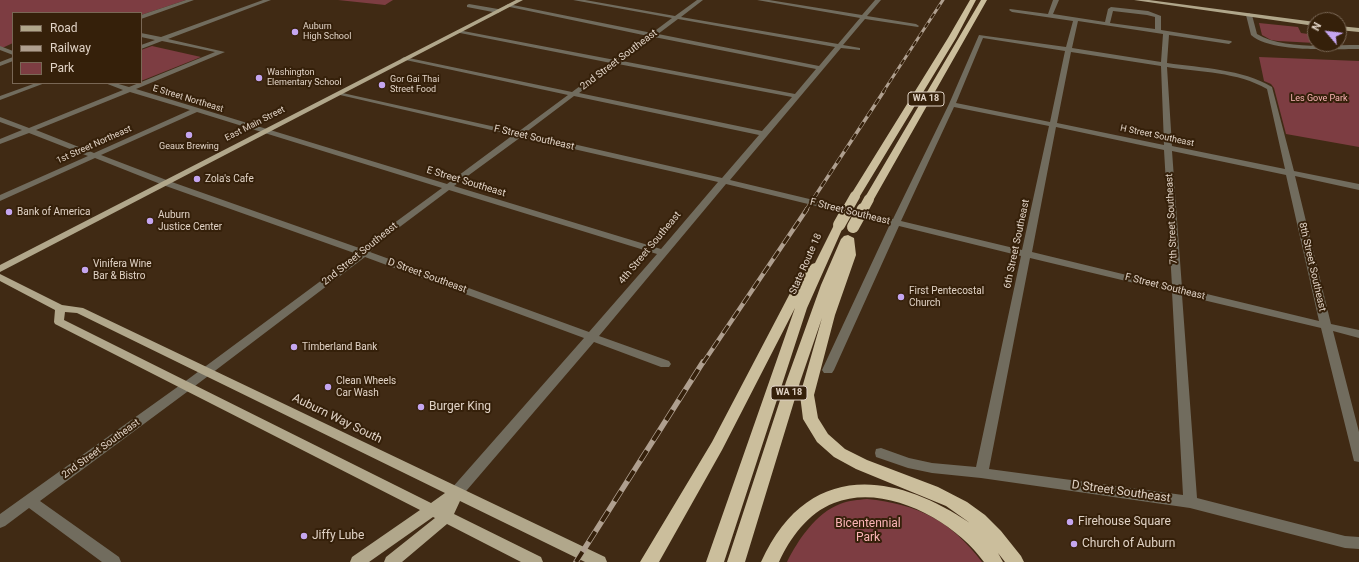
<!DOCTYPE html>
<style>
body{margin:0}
#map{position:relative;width:1359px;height:562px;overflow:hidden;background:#402a14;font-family:Roboto,sans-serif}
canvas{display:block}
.legend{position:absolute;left:12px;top:12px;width:130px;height:72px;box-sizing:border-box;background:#35200a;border:1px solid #796755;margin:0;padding:5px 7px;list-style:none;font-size:12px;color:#e0d2c5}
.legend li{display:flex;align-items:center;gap:8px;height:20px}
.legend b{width:20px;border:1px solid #796755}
.north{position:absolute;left:1307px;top:12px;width:40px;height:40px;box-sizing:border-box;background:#35200a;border:1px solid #796755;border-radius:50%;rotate:298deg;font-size:11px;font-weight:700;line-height:16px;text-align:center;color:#e0d2c5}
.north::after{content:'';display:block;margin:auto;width:14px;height:18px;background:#c5a6f0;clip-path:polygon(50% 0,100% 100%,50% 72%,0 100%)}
</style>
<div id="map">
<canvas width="1359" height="562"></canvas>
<ul class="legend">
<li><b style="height:5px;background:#b1a78b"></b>Road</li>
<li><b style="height:5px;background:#af9f8f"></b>Railway</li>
<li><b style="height:11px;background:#7d3d42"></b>Park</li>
</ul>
<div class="north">N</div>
</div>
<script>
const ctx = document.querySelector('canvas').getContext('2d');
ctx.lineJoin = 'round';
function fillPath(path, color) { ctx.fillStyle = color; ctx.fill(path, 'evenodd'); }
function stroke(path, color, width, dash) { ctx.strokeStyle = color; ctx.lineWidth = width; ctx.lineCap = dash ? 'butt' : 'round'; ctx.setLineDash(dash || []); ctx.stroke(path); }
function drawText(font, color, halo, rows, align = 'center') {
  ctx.font = font + ' Roboto,sans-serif'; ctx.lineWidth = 4; ctx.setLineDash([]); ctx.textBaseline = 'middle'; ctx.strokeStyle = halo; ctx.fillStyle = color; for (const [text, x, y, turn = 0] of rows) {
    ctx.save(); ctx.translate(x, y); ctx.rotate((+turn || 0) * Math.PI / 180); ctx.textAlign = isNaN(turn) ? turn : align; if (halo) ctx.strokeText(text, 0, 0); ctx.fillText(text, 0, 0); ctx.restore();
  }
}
const green = new Path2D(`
 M0,0h186l-45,15v-2h-128v30l-13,6z
 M338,0h55l-8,5z
 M1259,23l39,4 3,6 7,1 7,6v3l-37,-2 -7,-1 -9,-5z
 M152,46l49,11 -60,24v-31z
 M1259,57l100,4v86l-73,-13 -12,-46 -3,-4 -7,-3z
 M867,499c51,5 84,22 115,63h-195c11,-22 29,-49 53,-58 9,-4 18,-4 27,-5z`);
const minor = new Path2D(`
 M186,0h8l-53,19v-4z
 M263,0h8l-103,39 57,13 -89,37 311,95 66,-49 -173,-40 -2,-1v-2l180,40 50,-37 -167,-36 3,-2 168,35 39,-29 -156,-31 3,-2 157,30 33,-24 -143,-30 3,-2 144,29 20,-15 -99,-18h12l90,16 22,-16h6l-22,17 157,27 22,-26 -103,-18h12l93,15 13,-15h6l-14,16 49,8 3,2 -1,1 -53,-8 -22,26 17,3v2l-19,-2 -111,132 163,39 56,-115 30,-69 87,12 7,-26 -61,-9 -3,-2 1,-1 38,5 5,-14h6l-6,14 52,8 3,-13 3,-2 37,4 13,5v14l70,11 1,1 -3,2 -60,-9 -2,28c35,5 75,6 105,24l22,84 65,13v6l-64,-14 36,148 28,6v8l-26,-7 26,101v30l-5,-1 -1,-4 -32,-129 -139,-33 15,203 148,38 14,1v12l-14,-1 -155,-40 -209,-30 -49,-5 -24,-5 -32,-11 -1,-4 1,-4 5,-1 28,10 23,5 44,4 45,-211 -122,-30 -65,144 -2,3h-8l-2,-3 68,-146 -164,-40 -127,152 70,25 2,3 -2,3h-8l-67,-25 -133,155 -5,2 -5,-2 -2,-4 2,-4 133,-151 -219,-81 -174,132 -151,112 79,56 2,5h-19l-73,-54 -24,18 -5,2v-14l183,-131 174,-129 -194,-69 -68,-27 -95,43v-6l88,-39 -59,-23 -29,11v-5l22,-9 -22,-8v-5l29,11 94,-38 -18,-7h10l14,4 86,-35 -53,-11 -21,8v-4l14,-5 -14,-3v-4l20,4zM1113,11l34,4 8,2v12l-45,-6zM678,19l157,28 -16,19 -161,-32zM1078,21l85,13 -2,28 -89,-14zM654,37l162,32 -21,25 -173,-33zM983,38l82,13 -15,71 -94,-19zM1071,52l90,14 3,79 -107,-22zM618,64l174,33 -30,34 -183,-38zM1167,67c33,5 71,5 100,22l18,80 -113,-23zM130,92l60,18 -96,43 -58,-23zM574,96l185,39 -37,43 -197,-45zM954,107l95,19 -27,124 -121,-29zM197,112l245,76 -71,52 -9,9 -193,-68 -68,-26zM1056,127l108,23 8,136 -140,-34zM521,137l197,45 -57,67 -207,-63zM1172,151l114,24 33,146 -137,-33zM449,190l208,64 -68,78 -219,-80 7,-8zM1030,258l142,34 11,203 -194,-26z
 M469,4l29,5 3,2 -3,2 -31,-6v-2z
 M1249,13l3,2 5,19c26,16 72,11 102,11v4c-26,0 -88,4 -108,-14l-5,-20z
 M0,46l13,5v4l-13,-5z
 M13,57v4l-13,5v-4z
 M36,83h9l-45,17v-4z`);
const major = new Path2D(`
 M516,0h7l-523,272v-7z
 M1134,0h15l166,22v4z
 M1339,26l20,2v4l-20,-2z
 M0,274l62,31 21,3 522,249 2,5h-22l-125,-61 -6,13 87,43 2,5h-22l-74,-38 -45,38h-18l2,-5 49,-39 -2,-1 -64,45h-19l2,-5 68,-47 -365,-186 -1,-2 1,-12 -55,-29zM65,312l12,1 368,180 -14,10 -367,-183z`);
const highway = new Path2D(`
 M970,0h6l-20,38 -96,158 -1,2h-8l-1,-2 98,-158z
 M981,0h6l-113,199 -5,3 -4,-1 -1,-2z
 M839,222l5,3 -37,83 -83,254h-18l89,-254 -73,142 -63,112h-19l72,-120 86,-164 14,-14 3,-1 19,-38z
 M848,235l6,3 2,17 -21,60 -21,80 4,23 10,16 17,15 22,11 71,27 29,15 18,13 16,16 20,25 3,6h-19l-7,-9 5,9h-19c-29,-41 -99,-80 -150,-59 -26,10 -44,35 -55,59h-18c45,-99 129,-93 209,-39l-24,-17 -90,-37 -22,-12 -17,-15 -14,-23 -3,-24 22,-77 -22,64 -55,180h-18l59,-180 35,-97 20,-46 3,-3z`);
const railFar3 = new Path2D(`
 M883,92l60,-92`);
const railFar2 = new Path2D(`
 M806,210l78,-119`);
const railFar1 = new Path2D(`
 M703,363l104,-154`);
const rail = new Path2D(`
 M576,562l127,-200`);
const highwayBridgeFar1 = new Path2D(`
 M847,210l8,-14
 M863,210l6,-11`);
const highwayBridge = new Path2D(`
 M839,225l9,-16
 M853,227l10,-18`);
const markers = [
 [295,32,4,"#c5a6f0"],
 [259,78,4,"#c5a6f0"],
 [382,85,4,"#c5a6f0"],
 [189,135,4,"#c5a6f0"],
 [197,179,4,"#c5a6f0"],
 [9,212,4,"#c5a6f0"],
 [150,221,4,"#c5a6f0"],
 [85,270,4,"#c5a6f0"],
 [901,297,4,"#c5a6f0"],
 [294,347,4,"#c5a6f0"],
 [328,387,4,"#c5a6f0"],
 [421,407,4,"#c5a6f0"],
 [1070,522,4,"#c5a6f0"],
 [304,536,4,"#c5a6f0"],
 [1074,544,4,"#c5a6f0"]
];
const farPoinames = [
 ["Auburn",303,27],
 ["High School",303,37],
 ["Washington",267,73],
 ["Elementary School",267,83],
 ["Gor Gai Thai",390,80],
 ["Street Food",390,90],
 ["Geaux Brewing",189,147,"center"]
];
const farStreetnames = [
 ["E Street Northeast",188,99,17],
 ["East Main Street",255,124,-27],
 ["H Street Southeast",1157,136,12],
 ["1st Street Northeast",94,145,-24]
];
const shields = [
 [926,99,36],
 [789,393,36]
];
const shieldNames = [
 ["WA 18",926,99],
 ["WA 18",789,393]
];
const farParknames = [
 ["Les Gove Park",1319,99]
];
const streetNames = [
 ["2nd Street Southeast",619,60,-37],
 ["F Street Southeast",534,138,13],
 ["E Street Southeast",466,182,17],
 ["F Street Southeast",850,212,14],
 ["7th Street Southeast",1172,219,-93],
 ["6th Street Southeast",1017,244,-78],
 ["4th Street Southeast",650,248,-50],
 ["2nd Street Southeast",360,254,-39],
 ["State Route 18",806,264,-66],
 ["8th Street Southeast",1312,267,77],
 ["D Street Southeast",427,276,20],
 ["F Street Southeast",1165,287,14],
 ["2nd Street Southeast",101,449,-36]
];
const poiNames = [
 ["Zola's Cafe",205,179],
 ["Bank of America",17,212],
 ["Auburn",158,215],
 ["Justice Center",158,227],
 ["Vinifera Wine",93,264],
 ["Bar & Bistro",93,276],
 ["First Pentecostal",909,291],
 ["Church",909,303],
 ["Timberland Bank",302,347],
 ["Clean Wheels",336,381],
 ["Car Wash",336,393]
];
const nearPoinames = [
 ["Burger King",429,407],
 ["Firehouse Square",1078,522],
 ["Jiffy Lube",312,536],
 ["Church of Auburn",1082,544]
];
const nearStreetnames = [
 ["Auburn Way South",337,419,26],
 ["D Street Southeast",1121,492,8]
];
const nearParknames = [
 ["Bicentennial",868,524],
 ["Park",868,538]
];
fillPath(green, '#7d3d42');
fillPath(minor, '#716c5e');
fillPath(major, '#b1a78b');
fillPath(highway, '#cbbe9c');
stroke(railFar3, '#af9f8f', 3);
stroke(railFar2, '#af9f8f', 3.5);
stroke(railFar1, '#af9f8f', 4.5);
stroke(rail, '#af9f8f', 5.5);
stroke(railFar3, '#35200a', 2, [5.5]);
stroke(railFar2, '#35200a', 2.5, [7]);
stroke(railFar1, '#35200a', 3, [9]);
stroke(rail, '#35200a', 4, [12]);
stroke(highwayBridgeFar1, '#cbbe9c', 10);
stroke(highwayBridge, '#cbbe9c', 12);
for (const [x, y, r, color] of markers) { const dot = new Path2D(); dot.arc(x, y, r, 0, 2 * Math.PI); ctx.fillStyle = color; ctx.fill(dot); stroke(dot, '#35200a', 1.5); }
drawText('9px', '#e0d2c5', '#35200a', farPoinames, 'left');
drawText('9px', '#e0d2c5', '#35200a', farStreetnames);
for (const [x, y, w] of shields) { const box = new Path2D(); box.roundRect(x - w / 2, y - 7, w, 14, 3); ctx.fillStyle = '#35200a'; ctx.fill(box); stroke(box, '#e0d2c5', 1); }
drawText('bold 9px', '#e0d2c5', null, shieldNames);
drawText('9px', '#fcb5b7', '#35200a', farParknames);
drawText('10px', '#e0d2c5', '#35200a', streetNames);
drawText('10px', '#e0d2c5', '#35200a', poiNames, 'left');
drawText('12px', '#e0d2c5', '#35200a', nearPoinames, 'left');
drawText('12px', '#e0d2c5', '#35200a', nearStreetnames);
drawText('12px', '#fcb5b7', '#35200a', nearParknames);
</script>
